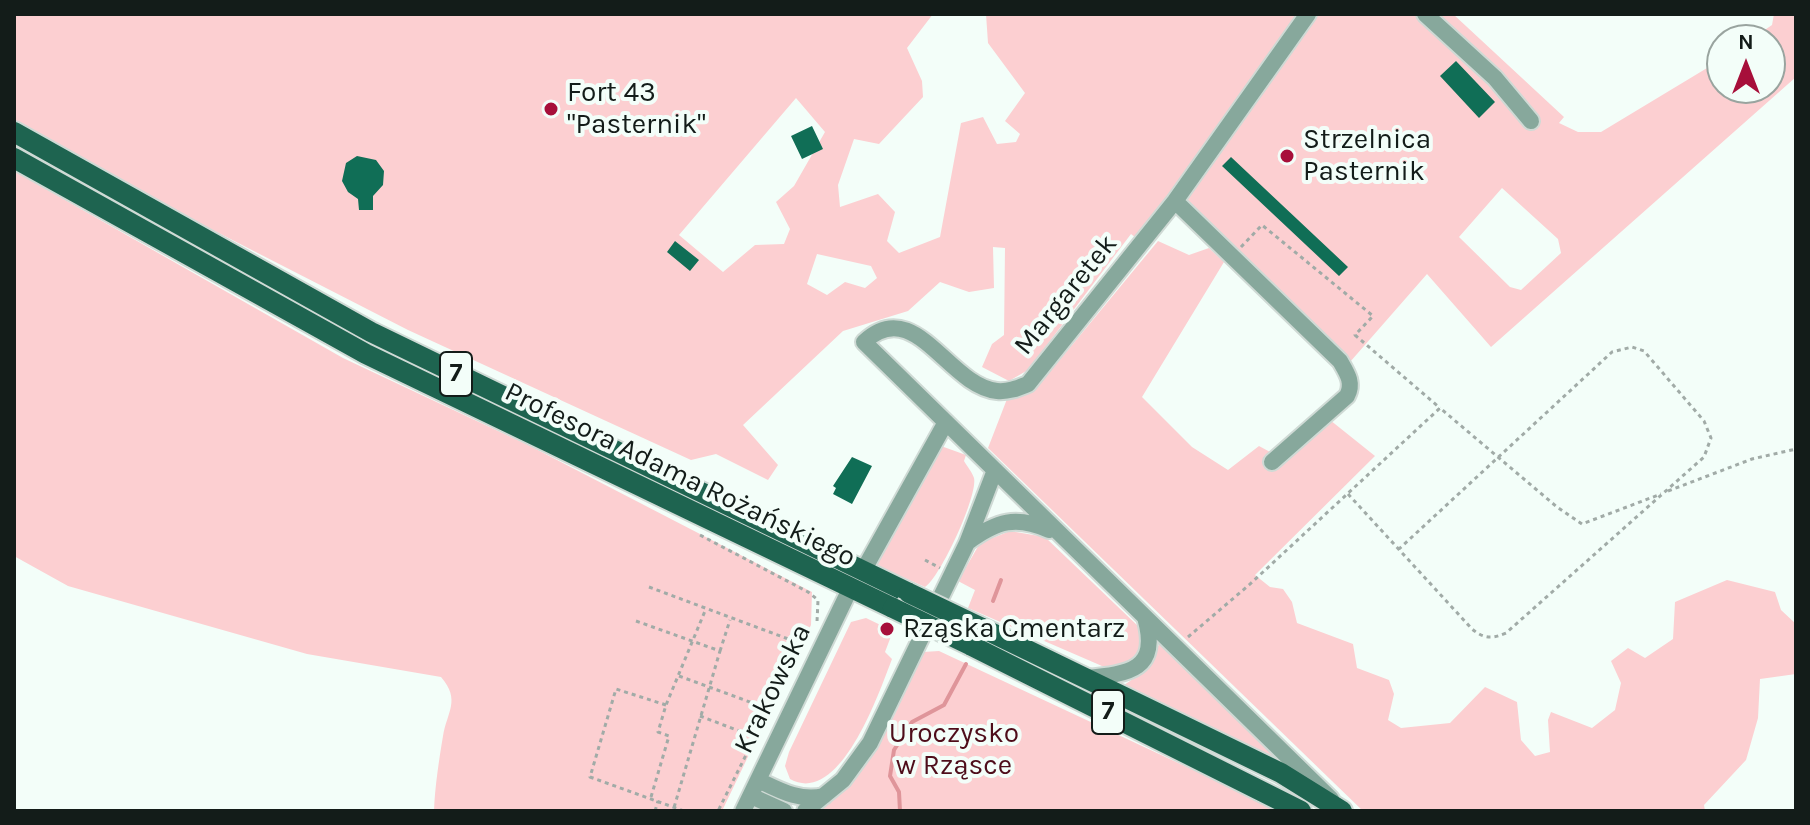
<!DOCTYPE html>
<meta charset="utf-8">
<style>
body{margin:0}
#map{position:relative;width:1810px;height:825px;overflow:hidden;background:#f3fef9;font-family:Karla,sans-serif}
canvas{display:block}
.frame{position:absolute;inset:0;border:16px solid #131c19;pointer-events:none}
.north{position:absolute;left:1706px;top:24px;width:80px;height:80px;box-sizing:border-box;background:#f3fef9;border:2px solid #99a49f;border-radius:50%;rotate:0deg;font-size:22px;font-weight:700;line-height:32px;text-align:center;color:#131c19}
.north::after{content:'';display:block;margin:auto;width:28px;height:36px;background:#a70f3a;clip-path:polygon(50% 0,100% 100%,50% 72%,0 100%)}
</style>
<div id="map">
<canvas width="1810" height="825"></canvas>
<div class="frame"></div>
<div class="north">N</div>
</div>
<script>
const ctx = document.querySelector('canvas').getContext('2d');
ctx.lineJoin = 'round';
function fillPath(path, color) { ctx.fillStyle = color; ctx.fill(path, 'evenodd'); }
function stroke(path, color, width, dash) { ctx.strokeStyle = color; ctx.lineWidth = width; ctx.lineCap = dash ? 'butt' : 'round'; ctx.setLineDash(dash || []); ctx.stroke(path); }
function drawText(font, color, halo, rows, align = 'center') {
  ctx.font = font + ' Karla,sans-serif'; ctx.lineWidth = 8; ctx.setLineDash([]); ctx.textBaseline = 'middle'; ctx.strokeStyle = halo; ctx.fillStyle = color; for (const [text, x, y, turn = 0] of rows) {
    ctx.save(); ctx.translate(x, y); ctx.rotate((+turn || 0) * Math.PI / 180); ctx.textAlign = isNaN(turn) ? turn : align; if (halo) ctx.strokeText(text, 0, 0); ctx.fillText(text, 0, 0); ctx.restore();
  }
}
const green = new Path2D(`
 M14,14h919l-26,34 15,33 1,16 -44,47 -25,-5 -16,46 2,22 38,-13 17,18 -8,29 12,12 41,-16 21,-114 22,-6 14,27 19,-2 4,-8 -15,-13 20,-28 -37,-50 -2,-29h467l111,103 -5,6 19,9h23l121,-73v29h48v-48h-20l22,-15 2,-11h22v63l-305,270 -64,-73 -77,88 -178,-170 -36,46 -5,-4 -103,136 -19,11 -27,-14 10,-23 12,-9 1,-87 -12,-1 1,41 -25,4 -29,-10 -32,29 -65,20 -100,94 35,40 -10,15 -52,-26 -25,6 -283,-130 -205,-105 -189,-103zM796,98l29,34 -31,54 -18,16 14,27 -6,15 -29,1 -32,27 -44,-37zM1502,188l56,51 3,14 -40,37 -11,-3 -51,-50zM817,254l54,12 6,12 -12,10 -20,-6 -18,13 -20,-11z
 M14,171l329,187 187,88 282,146 -1,33 -89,186h-288c1,-25 5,-51 9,-75 4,-24 18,-36 -2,-59l-134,-23 -239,-68 -54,-30z
 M1158,241l31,14 20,-7 15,14 -82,135 50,50 36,23 31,-24 24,13 47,-39 45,36 -120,119 15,12 13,2 9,13 5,21 56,21 4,24 32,12 5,14 -6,26 13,8 49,-5 35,-36 32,15 4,38 14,16 15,-4 -2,-32 3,-8 41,16 23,-18 6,-27 -10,-22 17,-13 17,10 28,-19 2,-37 52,-22 48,12 6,18 15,14v50l-36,5 -2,39 -12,42 -42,45 1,6h-342l-375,-363 19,-49 32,-14z
 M941,446l25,9 -2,6c3,5 8,11 10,17 4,18 -34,100 -49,109l-49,-22 1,-10z
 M1010,531l35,6 94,90 1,23 -15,16h-23l-134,-58 7,-18 -17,-9 22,-38z
 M866,618l27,13 -8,21 7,7c-13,34 -52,148 -102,120l-5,-13 4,-14 62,-130z
 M1160,643l122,118 -158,-76 18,-12z
 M939,651l312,146 25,14h-457c56,-37 77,-101 104,-159z`);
const stream = new Path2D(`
 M993,601l8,-21
 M900,811l-1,-19 -9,-16 4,-26 18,-28 32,-17 22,-41`);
const building = new Path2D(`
 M1456,61l39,41 -16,16 -39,-42z
 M812,126l11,23 -21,10 -11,-23z
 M357,156l19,4 8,11 -1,14 -10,11v14h-14l-1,-11 -10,-7 -6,-11 4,-18z
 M1231,157l117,110 -9,9 -117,-110z
 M675,241l24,19 -9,11 -23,-19z
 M852,457l20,9 -20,38 -19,-10 3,-6 -3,-2z`);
const path = new Path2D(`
 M1241,247l21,-22 111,91 -18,19 85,73
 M1668,491l84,-32 44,-10
 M1348,494l124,135c12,10 20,10 34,4l198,-176 7,-19 -7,-17 -60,-70 -12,-4 -20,5 -213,197
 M700,535l108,57 10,8 -1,22
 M925,560l15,8
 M649,587l150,56 -44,94
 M636,621l84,30 -47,160
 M1188,637l61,-52 191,-177 117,99 25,17 79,-30
 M720,651l10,-31
 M679,676l90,33
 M666,705l-50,-16 -26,88 94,34
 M700,716l55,21 -37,74
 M651,797l18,-61 -11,-4 8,-27 39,-94
 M655,811l3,-10`);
const minor = new Path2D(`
 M1308,14l-133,187 -147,183c-10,4 -19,8 -31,7 -49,-5 -82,-97 -133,-49l467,457
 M1425,14l70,64 36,43
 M1175,201l165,160c7,12 14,22 7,35l-75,66
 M968,542c29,-21 48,-27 81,-12
 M863,571l83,-149
 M1085,678c45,-4 75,-8 60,-61
 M758,780c21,10 42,22 66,16
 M751,796l33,15
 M743,811l107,-222
 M805,811l38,-31 27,-37 97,-200 28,-73`);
const major = new Path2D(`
 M14,132l357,200 538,261
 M14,158l352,196 527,254
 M980,627l301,146 61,38
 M970,645l331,166`);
const majorBridge = new Path2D(`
 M909,593l71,34
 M893,608l77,37`);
const markers = [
 [551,109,8,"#a70f3a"],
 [1287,156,8,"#a70f3a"],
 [887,629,8,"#a70f3a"]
];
const shields = [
 [456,374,32],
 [1108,712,32]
];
const shieldNames = [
 ["7",456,374],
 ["7",1108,712]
];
const poiNames = [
 ["Fort 43",567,93],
 ["\"Pasternik\"",567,125],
 ["Strzelnica",1303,140],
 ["Pasternik",1303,172],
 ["Rząska Cmentarz",903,629]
];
const streetNames = [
 ["Margaretek",1066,295,-51],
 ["Profesora Adama Rożańskiego",680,475,26],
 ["Krakowska",773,689,-64]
];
const parkNames = [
 ["Uroczysko",954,734],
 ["w Rząsce",954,766]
];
fillPath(green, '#fccfd1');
stroke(stream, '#df959a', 4);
fillPath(building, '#106e56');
stroke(minor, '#cfdad5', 20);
stroke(major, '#cfdad5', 24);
stroke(path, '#a1aba7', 3, [4, 4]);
stroke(minor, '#87a89c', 16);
stroke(major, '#1e6450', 20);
stroke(majorBridge, '#cfdad5', 24, []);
stroke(majorBridge, '#1e6450', 20);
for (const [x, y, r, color] of markers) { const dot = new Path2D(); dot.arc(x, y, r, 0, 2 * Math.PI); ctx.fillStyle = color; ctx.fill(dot); stroke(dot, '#f3fef9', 3); }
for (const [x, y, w] of shields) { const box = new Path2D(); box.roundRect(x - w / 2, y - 22, w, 44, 6); ctx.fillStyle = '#f3fef9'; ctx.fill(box); stroke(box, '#131c19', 2); }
drawText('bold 26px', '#131c19', null, shieldNames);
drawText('28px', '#131c19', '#f3fef9', poiNames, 'left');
drawText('28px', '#131c19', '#f3fef9', streetNames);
drawText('28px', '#4e0d1a', '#f3fef9', parkNames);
</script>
